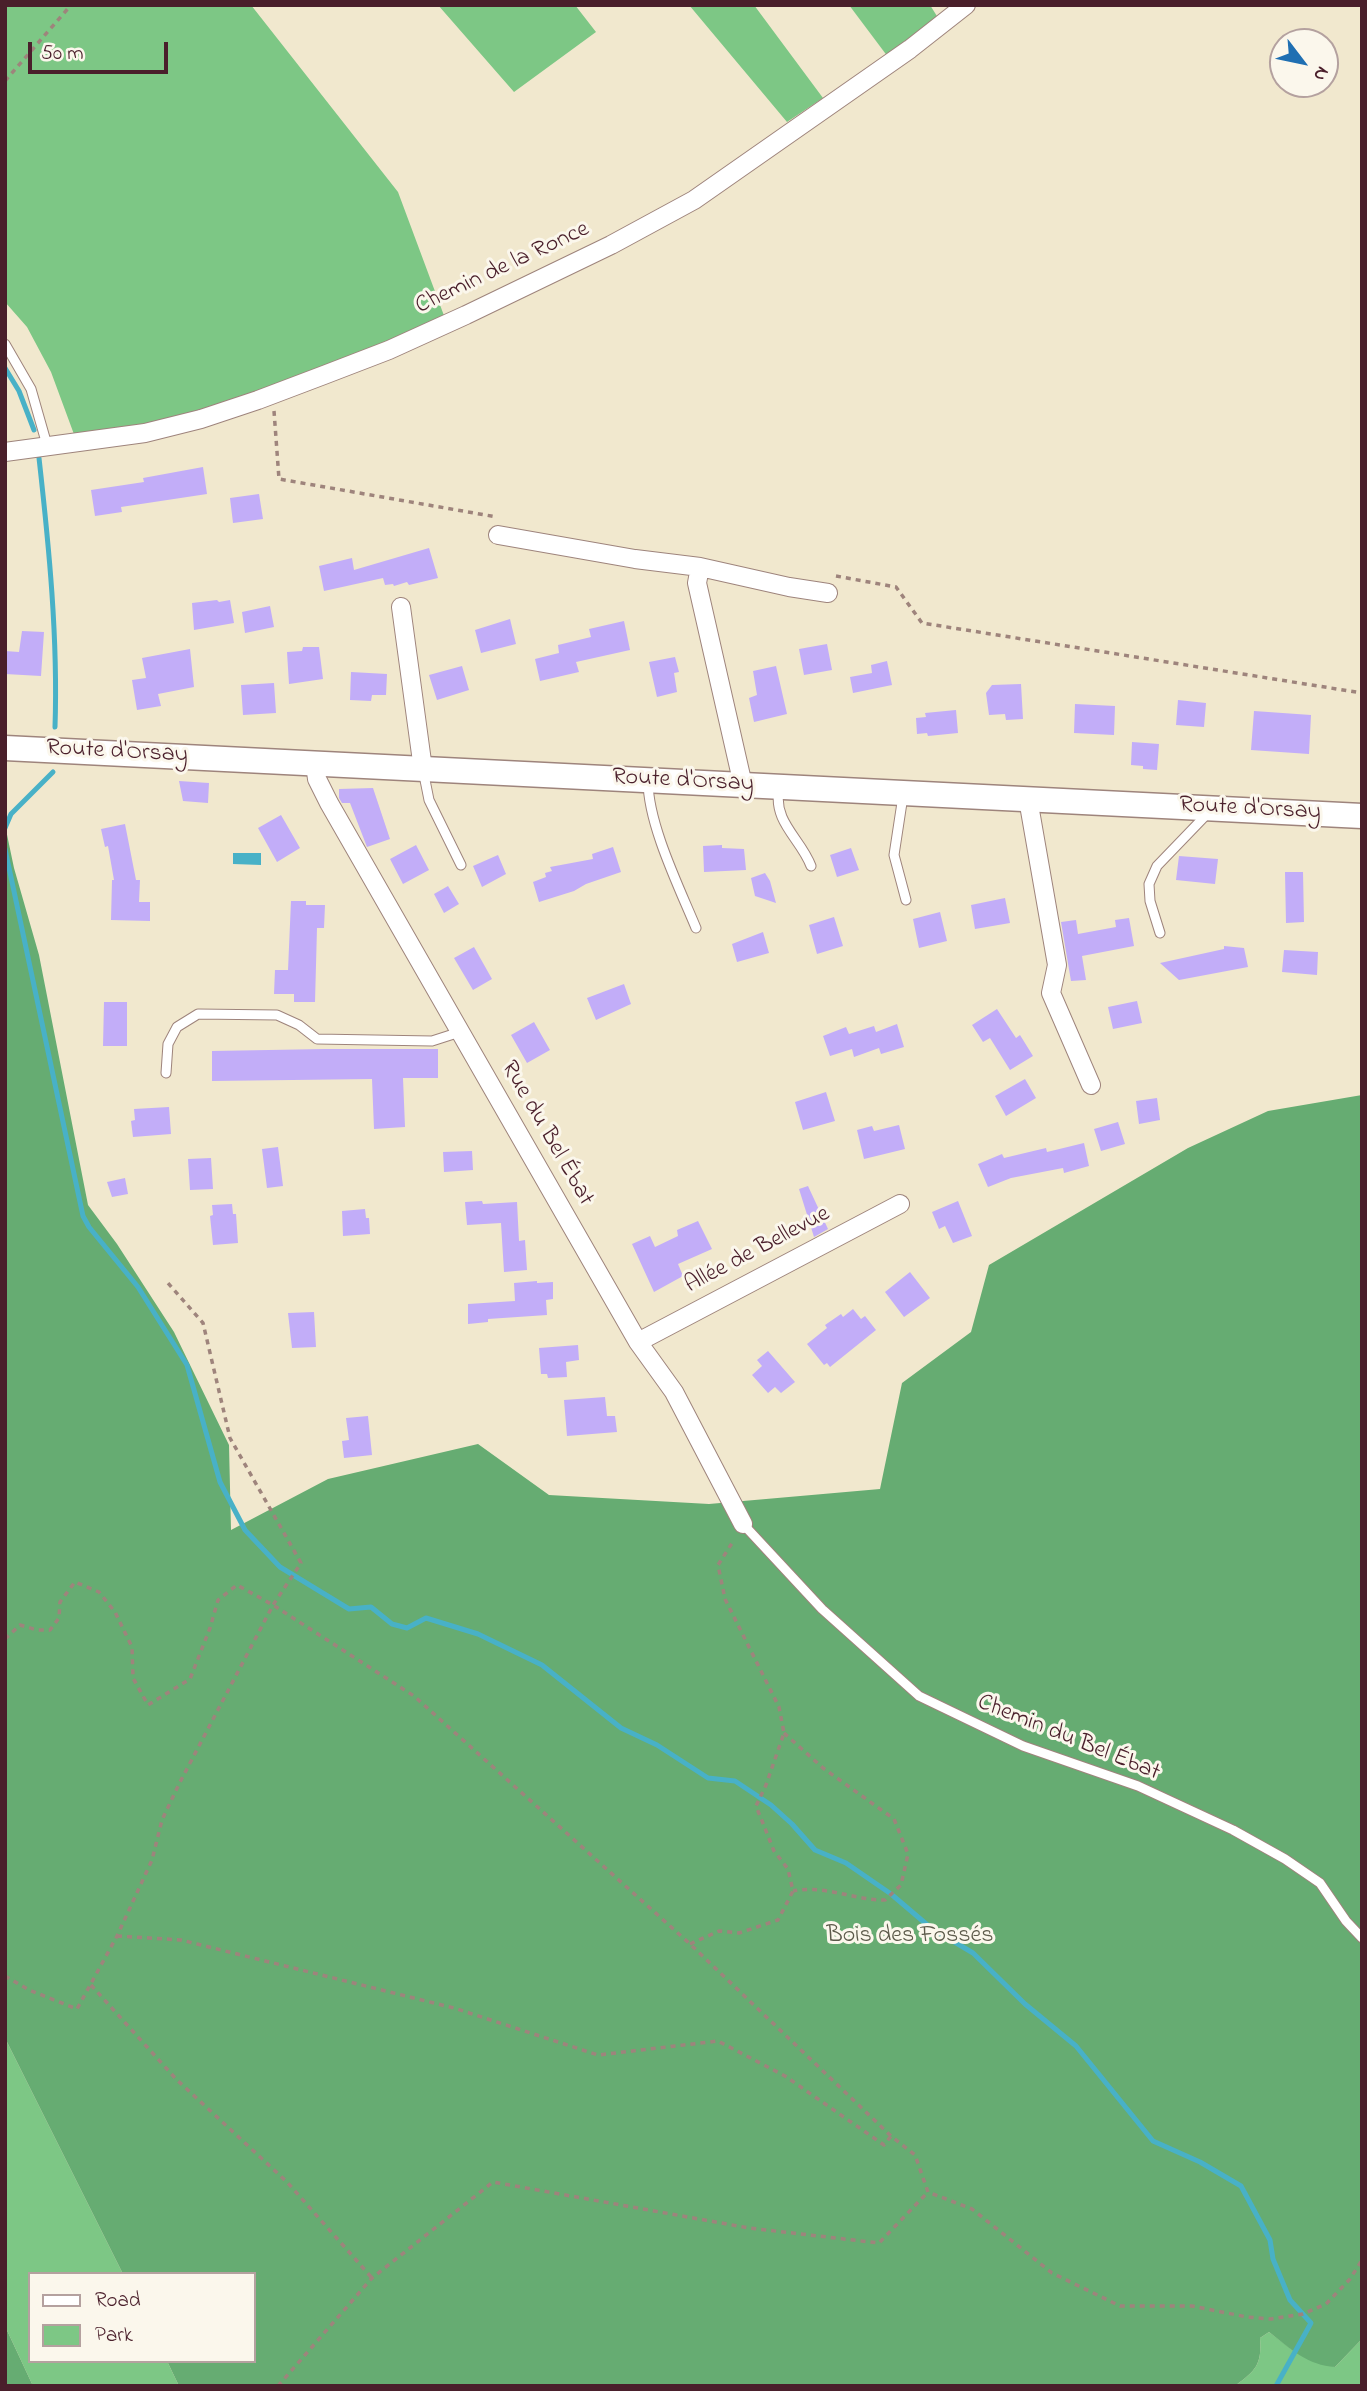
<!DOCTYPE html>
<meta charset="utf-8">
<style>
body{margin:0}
#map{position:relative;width:1367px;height:2391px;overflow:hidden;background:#f1e8ce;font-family:"Indie Flower",sans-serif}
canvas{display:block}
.frame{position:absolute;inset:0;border:7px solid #4a1f2b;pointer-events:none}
.legend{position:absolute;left:28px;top:2272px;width:228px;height:91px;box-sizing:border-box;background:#fbf7ec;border:2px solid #b4a19f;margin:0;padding:9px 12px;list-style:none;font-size:21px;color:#4a1f2b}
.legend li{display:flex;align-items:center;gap:14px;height:35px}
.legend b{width:35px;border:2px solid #b4a19f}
.north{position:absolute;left:1269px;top:28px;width:70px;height:70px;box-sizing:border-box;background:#fbf7ec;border:2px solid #b4a19f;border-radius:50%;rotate:122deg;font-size:19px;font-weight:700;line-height:28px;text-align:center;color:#4a1f2b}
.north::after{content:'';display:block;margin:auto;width:24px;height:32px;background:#1f6fb2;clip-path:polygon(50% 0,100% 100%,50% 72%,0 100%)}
.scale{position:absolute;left:28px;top:42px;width:140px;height:32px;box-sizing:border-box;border:4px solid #4a1f2b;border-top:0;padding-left:9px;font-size:21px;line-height:24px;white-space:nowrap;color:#4a1f2b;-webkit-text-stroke:5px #fbf7ec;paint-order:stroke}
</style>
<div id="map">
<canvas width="1367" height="2391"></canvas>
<div class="frame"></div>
<ul class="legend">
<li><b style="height:9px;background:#fff"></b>Road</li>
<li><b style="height:19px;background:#7dc785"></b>Park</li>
</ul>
<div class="north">N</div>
<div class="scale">50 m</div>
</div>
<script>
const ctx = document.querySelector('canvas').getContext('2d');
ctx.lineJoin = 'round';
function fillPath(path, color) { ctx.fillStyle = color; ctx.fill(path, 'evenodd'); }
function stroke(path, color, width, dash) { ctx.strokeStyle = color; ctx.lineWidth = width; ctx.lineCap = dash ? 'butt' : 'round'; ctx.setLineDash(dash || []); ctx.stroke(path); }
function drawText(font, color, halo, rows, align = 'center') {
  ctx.font = font + ' "Indie Flower",sans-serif'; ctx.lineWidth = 6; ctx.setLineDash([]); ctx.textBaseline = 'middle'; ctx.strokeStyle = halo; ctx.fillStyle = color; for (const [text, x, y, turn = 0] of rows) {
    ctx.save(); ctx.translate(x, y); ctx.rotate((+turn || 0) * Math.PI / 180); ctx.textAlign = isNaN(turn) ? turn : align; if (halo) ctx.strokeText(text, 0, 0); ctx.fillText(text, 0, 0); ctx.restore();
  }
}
const green = new Path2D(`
 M5,5h246l147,187 48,129 -212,80 -103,26 -56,10 -24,-65 -24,-45 -22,-25z
 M438,5h137l21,27 -82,60z
 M689,5h65l69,93 -36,24z
 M849,5h81l10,16 -52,36z
 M5,2038l118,236h-93v87h137l12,25h-146l-28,-60z
 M1269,2332l21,16 45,19 27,-28v47h-127c21,-16 27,-21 25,-48z`);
const forest = new Path2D(`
 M5,825l9,43 25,87 49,250 29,39 57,88 55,113 2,85 97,-51 150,-35 71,51 160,9 171,-15 22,-106 69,-51 18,-67 199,-117 80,-37 94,-16v1244l-27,28c-26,-1 -46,-19 -66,-35l-9,6c2,27 -4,32 -25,48h-1056l-12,-25h87v-87h-131l-118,-236z
 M5,2326l28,60h-28z`);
const water = new Path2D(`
 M233,853h28v12l-28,-1z`);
const stream = new Path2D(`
 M5,368l14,23 15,39
 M39,458c10,89 19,180 16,269
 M5,828l6,-14 42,-42
 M5,849l78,367 6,11 49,60 49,78 33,117 25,48 35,37 69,42 22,-2 21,17 15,4 19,-10 52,16 64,31 79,63 36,17 51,33 27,3 36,24 21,19 23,26 31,13 45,31 40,34 42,25 52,51 51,42 77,95 47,21 41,24 29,54 3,19 17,41 21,23 -35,63`);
const building = new Path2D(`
 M203,467l4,27 -86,13 1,5 -27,4 -4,-26 53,-8 -1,-4z
 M259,494l4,25 -30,4 -3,-25z
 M429,548l9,30 -29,7 -2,-3 -13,4 -1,-2 -8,1 -2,-7 -59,13 -5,-25 33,-8 2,12z
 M217,600l2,2 11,-2 4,23 -40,7 -2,-27z
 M270,606l4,21 -29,6 -3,-21z
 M510,619l6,25 -35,9 -6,-23z
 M624,621l6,29 -54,12 3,10 -39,9 -5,-22 24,-6 -1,-8 33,-8 -2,-8z
 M22,631l22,1 -3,44 -36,-2v-23l14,1z
 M827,644l5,26 -28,5 -5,-26z
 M303,647h16l4,32 -34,5 -2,-32 15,-1z
 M190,649l4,38 -36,7 3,12 -24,4 -5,-30 14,-2 -4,-20z
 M675,657l4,15 -5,1 3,19 -20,5 -8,-35z
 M887,661l5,24 -39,8 -3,-16 22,-4 -1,-8z
 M462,666l7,24 -32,10 -8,-25z
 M776,666l11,48 -33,8 -5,-24 8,-3 -4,-24z
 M351,672l36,2 -1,21h-14l-1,6 -21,-1z
 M274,683l2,30 -33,2 -2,-30z
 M1021,684l2,35 -17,1 -1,-6 -16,1 -3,-22 6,-8z
 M1178,700l28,3 -2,24 -28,-2z
 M1075,704l40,2 -1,29 -40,-2z
 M956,710l2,23 -30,3 -1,-3 -10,1 -1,-16 10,-1 -1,-4z
 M1254,711l57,4 -2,39 -58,-4z
 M1132,742l27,2 -2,26 -14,-1v-3l-12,-1z
 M179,781l30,2 -1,20 -25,-2z
 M373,788l17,51 -23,8 -17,-44h-8l-3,-5v-9z
 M281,815l19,33 -23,14 -19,-34z
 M125,824l11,56h4l-1,22h11v19l-39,-1 1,-40h2l-6,-34 -3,1 -4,-18z
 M416,845l13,25 -26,14 -13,-25z
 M722,845v3l22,1 2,21 -42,2 -1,-26z
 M613,847l8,25 -35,12 -12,7 -35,11 -6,-20 13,-5 -1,-4 7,-2 -2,-4 43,-8 -1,-5z
 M851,848l8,22 -22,7 -7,-22z
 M498,855l8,19 -24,13 -9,-21z
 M1179,856l39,3 -3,25 -39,-4z
 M1285,872h18l1,50 -18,1z
 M765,873l5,8 6,22 -21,-7 -4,-18z
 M448,886l11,18 -15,9 -10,-19z
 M1005,898l5,25 -35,6 -4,-24z
 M291,901h15v4h19l-1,23h-7l-2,74h-21v-8h-20l1,-24h13z
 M940,912l7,29 -28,7 -6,-29z
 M834,917l9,29 -26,8 -8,-29z
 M1129,918l5,28 -52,10 4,24 -15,1 -10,-59 15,-2 2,14 38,-7 -1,-7z
 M763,932l6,21 -32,9 -5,-18z
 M1224,946l20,2 4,19 -69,13 -19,-17 64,-14z
 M474,947l18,32 -19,11 -19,-32z
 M1284,950l34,2 -1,23 -35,-3z
 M624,984l7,20 -35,16 -9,-22z
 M1137,1001l5,22 -29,6 -5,-22z
 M104,1002h23v44h-24z
 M997,1009l19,29 4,-3 13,21 -23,14 -20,-32 -7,4 -11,-17z
 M534,1022l16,28 -23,13 -16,-28z
 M897,1024l7,23 -23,7 -2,-6 -25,9 -2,-8 -22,7 -7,-20 23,-9 3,7 25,-8 2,6z
 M325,1049h113v29h-35l2,49 -31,2 -2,-50 -160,2v-30z
 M1025,1079l11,19 -30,18 -11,-20z
 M826,1092l9,29 -32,9 -8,-28z
 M1157,1098l3,22 -21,4 -3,-23z
 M169,1107l2,27 -38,3 -2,-16 4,-1 -1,-11z
 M1118,1122l7,22 -24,7 -7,-22z
 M899,1125l6,24 -41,10 -7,-29 15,-4 2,5z
 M1084,1143l5,23 -25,7 -1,-5 -52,10 -23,9 -10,-23 24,-10 2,4 42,-10 1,4z
 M278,1147l5,39 -16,2 -5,-39z
 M472,1151l1,19 -29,2 -1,-20z
 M211,1158l2,31 -23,1 -2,-31z
 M125,1178l3,16 -16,3 -5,-15z
 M808,1186l20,43 -14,8 -15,-48z
 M482,1201l1,3 34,-2 2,39 6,-1 2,30 -23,2 -3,-49 -34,2 -2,-23z
 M958,1201l14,35 -19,7 -8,-17 -6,3 -7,-17z
 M232,1204l1,10h3l2,29 -25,2 -3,-29 3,-1 -1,-10z
 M365,1209l1,9h3l1,16 -27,2 -1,-25z
 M698,1221l14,28 -34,15 5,12 -29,16 -22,-48 18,-8 5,11 23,-11 -1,-6z
 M910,1272l20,26 -26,19 -19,-25z
 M537,1281v2l16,-1v17l-7,1 1,15 -59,4v3l-20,2v-20l47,-3 -1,-18z
 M853,1309l8,10 4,-3 11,14 -46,37 -3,-4 -3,2 -17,-21 20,-16 -2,-3 16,-11 2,3z
 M314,1312l2,35 -24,1 -4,-35z
 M578,1345l1,15 -13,2 1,15 -19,1 -1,-4h-6l-2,-26z
 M768,1351l27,31 -14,11 -6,-6 -7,6 -16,-18 10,-9 -5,-6z
 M605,1397l2,19h8l2,16 -50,4 -3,-36z
 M368,1416l4,39 -28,3 -2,-17 7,-1 -3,-22z`);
const path = new Path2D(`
 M5,81l66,-76
 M274,411l5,68 218,38
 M836,576l60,11 26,36 440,70
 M5,1639l15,-14 17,5h13l9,-12 1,-16 15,-20 24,10 16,20 17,35 1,31 15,27 42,-26 20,-51 8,-28 19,-15 36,20 141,91 276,248 201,192 24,19 13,37 44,17 80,64 68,33h72l55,11 24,2 32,-5 23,-10 24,-25 12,-19
 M784,1733l39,35 71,51 14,35 -7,31 -16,15c-32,0 -58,-15 -92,-9
 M117,1936l64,4 273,68 144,47 120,-14 67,35 99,69 7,-9
 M690,1944l29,-13 20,2 39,-13 15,-29 -5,-22 -14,-18 -18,-45 10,-21 18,-52 -5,-26 -54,-108 -7,-34 16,-25
 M5,1976l24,14 48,19 40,-73 35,-76 10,-40 17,-36 94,-179 28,-42 -71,-125 -27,-115 -35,-40
 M91,1985l85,94 111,103 85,96
 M278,2386l94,-108 121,-96 256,46 130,15 49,-51`);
const lane = new Path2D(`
 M5,344l26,45 16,56
 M423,770l6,30 32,65
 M648,781c0,43 31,106 48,147
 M779,790c-6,32 22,49 32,76
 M903,796l-9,59 12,45
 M1160,933l-10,-32 -1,-17 8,-18 52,-54
 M166,1073l2,-29 9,-17 21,-13 79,1 22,10 18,14 115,2 28,-9
 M743,1524l79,85 97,87 104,50 115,40 95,44 52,29 35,24 26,38 16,17`);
const street = new Path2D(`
 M5,452l140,-19 56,-14 57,-19 66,-25 65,-25 77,-35 145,-70 83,-45 216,-151 56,-44
 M498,535l137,24 65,8 89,20 39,6
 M700,567l-3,16 46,202
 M401,607l22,162
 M315,764l2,15 12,24 309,539 36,50 69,132
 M1028,799l29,166 -6,28 40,92
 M638,1342l262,-138`);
const secondary = new Path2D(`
 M5,748l1357,68`);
const streetNames = [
 ["Chemin de la Ronce",503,269,-25],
 ["Route d'Orsay",117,753,3],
 ["Route d'Orsay",683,782,3],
 ["Route d'Orsay",1250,810,3],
 ["Rue du Bel Ébat",546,1134,60],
 ["Allée de Bellevue",758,1251,-28],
 ["Chemin du Bel Ébat",1068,1739,22]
];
const parkNames = [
 ["Bois des Fossés",910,1937]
];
fillPath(green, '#7dc785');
fillPath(forest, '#66ac72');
fillPath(water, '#48b1c7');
stroke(stream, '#48b1c7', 5);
fillPath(building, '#c2adf8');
stroke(lane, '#9e847c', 11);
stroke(street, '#9e847c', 20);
stroke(secondary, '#9e847c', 27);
stroke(path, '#9e847c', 3.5, [5, 5]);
stroke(lane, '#fff', 9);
stroke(street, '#fff', 18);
stroke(secondary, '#fff', 24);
drawText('24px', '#4a1f2b', '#fbf7ec', streetNames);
drawText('24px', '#5c5a4a', '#fbf7ec', parkNames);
</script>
